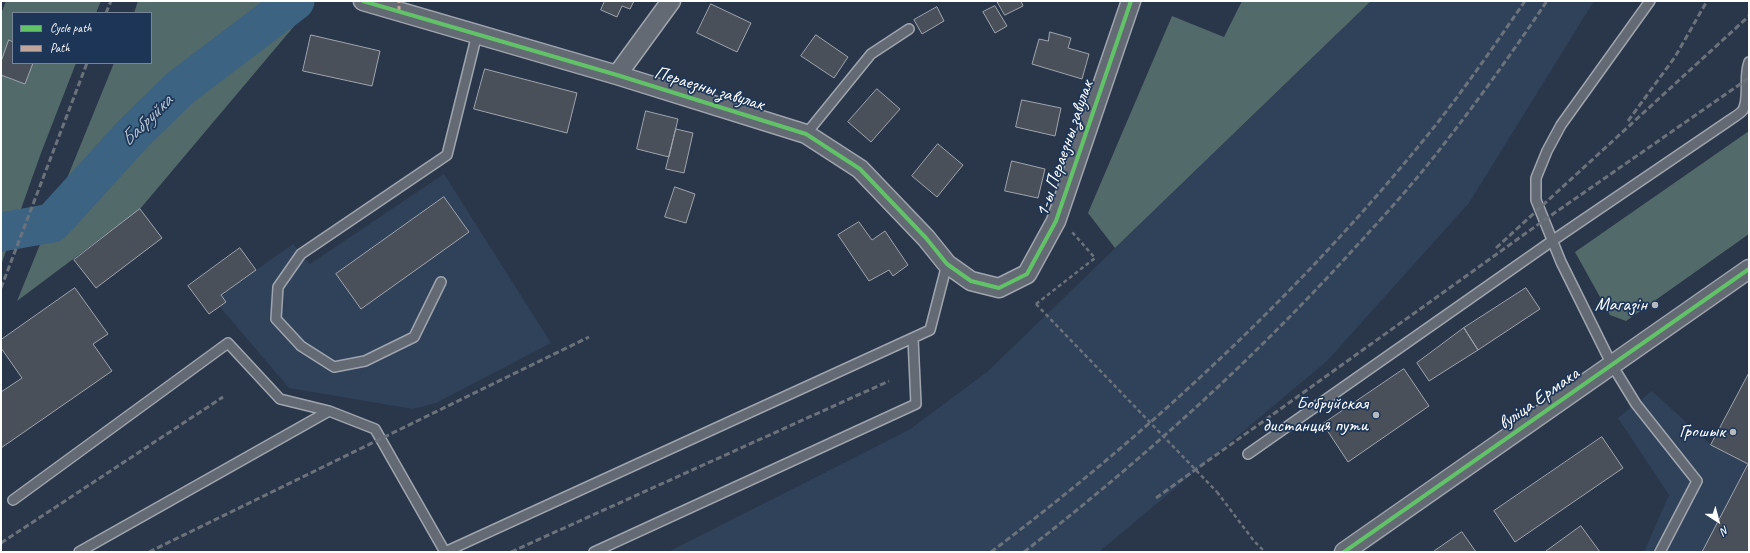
<!DOCTYPE html>
<meta charset="utf-8">
<style>
body{margin:0}
#map{position:relative;width:1750px;height:553px;overflow:hidden;background:#2a374a;font-family:Caveat,sans-serif}
canvas{display:block}
.frame{position:absolute;inset:0;border:2px solid #fff;pointer-events:none}
.legend{position:absolute;left:12px;top:12px;width:140px;height:52px;box-sizing:border-box;background:#1d3557;border:1px solid #77869a;margin:0;padding:5px 7px;list-style:none;font-size:12px;color:#fff}
.legend li{display:flex;align-items:center;gap:8px;height:20px}
.legend b{width:20px;border:1px solid #77869a}
.north{position:absolute;left:1698px;top:501px;width:40px;height:40px;-webkit-text-stroke:3px #1d3557;paint-order:stroke;rotate:144deg;font-size:11px;font-weight:700;line-height:16px;text-align:center;color:#fff}
.north::after{content:'';display:block;margin:auto;width:14px;height:18px;background:#fff;clip-path:polygon(50% 0,100% 100%,50% 72%,0 100%)}
</style>
<div id="map">
<canvas width="1750" height="553"></canvas>
<div class="frame"></div>
<ul class="legend">
<li><b style="height:5px;background:#61c268"></b>Cycle path</li>
<li><b style="height:5px;background:#c0a59a"></b>Path</li>
</ul>
<div class="north">N</div>
</div>
<script>
const ctx = document.querySelector('canvas').getContext('2d');
ctx.lineJoin = 'round';
function fillPath(path, color) { ctx.fillStyle = color; ctx.fill(path, 'evenodd'); }
function stroke(path, color, width, dash) { ctx.strokeStyle = color; ctx.lineWidth = width; ctx.lineCap = dash ? 'butt' : 'round'; ctx.setLineDash(dash || []); ctx.stroke(path); }
function drawText(font, color, halo, rows, align = 'center') {
  ctx.font = font + ' Caveat,sans-serif'; ctx.lineWidth = 3.5; ctx.setLineDash([]); ctx.textBaseline = 'middle'; ctx.strokeStyle = halo; ctx.fillStyle = color; for (const [text, x, y, turn = 0] of rows) {
    ctx.save(); ctx.translate(x, y); ctx.rotate((+turn || 0) * Math.PI / 180); ctx.textAlign = isNaN(turn) ? turn : align; if (halo) ctx.strokeText(text, 0, 0); ctx.fillText(text, 0, 0); ctx.restore();
  }
}
const built = new Path2D(`
 M1371,1h223l-125,202 -142,158 -228,191h-431l241,-122 78,-58z
 M444,174l107,169 -115,60 -23,6 -124,-21 -69,-81 6,-5 -5,-7 72,-51 17,20z
 M1749,373v179h-105l25,-57 -51,-77 34,-27 59,54z`);
const green = new Path2D(`
 M6,1h95l-5,12h-83v50h63l-35,90 -40,112v-251z
 M138,1h132l31,17 -161,191 -123,92 97,-238h37v-50h-17z
 M1242,1h129l-256,247 -27,-35 84,-197 52,21z
 M1749,131v103l-123,87 -16,-6 -35,-63z`);
const river = new Path2D(`
 M1,232l51,-9 81,-89 47,-46 115,-87`);
const building = new Path2D(`
 M605,1h29l-4,8 -8,-3 -5,11 -16,-7z
 M997,1h24l2,5 -18,9z
 M711,4l40,19 -14,29 -40,-19z
 M995,6l12,20 -12,7 -12,-21z
 M937,7l7,14 -22,13 -8,-14z
 M1050,32l21,6 -3,10 21,6 -7,25 -50,-15 7,-25 9,2z
 M311,35l69,16 -8,35 -69,-15z
 M816,35l32,22 -14,21 -33,-22z
 M9,40l4,2v21h20l-8,21 -24,-9v-13z
 M485,69l92,24 -10,40 -93,-24z
 M877,89l23,20 -29,33 -23,-20z
 M1022,100l39,8 -6,28 -39,-9z
 M646,111l32,8 -9,38 -32,-8z
 M676,129l17,4 -9,40 -18,-4z
 M938,144l25,21 -26,32 -25,-21z
 M1012,161l33,8 -7,29 -33,-7z
 M675,187l20,7 -9,29 -21,-6z
 M444,197l25,35 -108,77 -25,-35z
 M140,209l22,29 -66,50 -22,-28z
 M859,222l13,18 13,-9 23,34 -15,11 -4,-6 -20,11 -31,-46z
 M240,248l16,22 -35,25 5,7 -17,12 -21,-28z
 M75,288l33,46 -15,10 19,27 -111,77v-56l21,-14 -21,-30v-8z
 M1526,288l14,21 -62,41 -14,-22z
 M1464,328l14,22 -49,31 -12,-18z
 M1404,369l25,37 -81,56 -25,-38z
 M1749,373v179h-47l46,-88 -37,-19z
 M1602,437l21,31 -108,74 -21,-31z
 M1581,526l19,26h-55z
 M1462,532l14,20h-43z`);
const path = new Path2D(`
 M1036,304l59,-46 -23,-26
 M1217,492l37,49 11,11`);
const lane = new Path2D(`
 M1650,1l-89,124 -14,26 -11,27v22l25,62 51,103 24,39 61,77 -37,71
 M806,134l65,-80 38,-25
 M441,282l-27,55 -49,24 -31,6 -33,-21 -25,-27 2,-32 23,-33 146,-99 30,-121
 M1248,454l304,-213 178,-121c4,-3 10,-6 13,-10 7,-14 0,-32 6,-48
 M13,500l215,-157 52,56 49,12
 M79,552l250,-141 46,18 70,123
 M445,552l485,-222 17,-66
 M594,552l322,-148 -3,-66`);
const street = new Path2D(`
 M363,1l254,74 189,59 54,35 66,69 21,26 24,17 28,7 28,-14 29,-53 75,-220
 M617,75l54,-74
 M1344,552l405,-283`);
const rail = new Path2D(`
 M106,13l5,-12
 M1628,121l47,-64 32,-56
 M1496,248l253,-232
 M1,288l86,-225
 M1156,498l387,-277 206,-143
 M1,543l222,-146
 M149,552l440,-215
 M511,552l378,-171
 M991,552c158,-119 306,-257 431,-410 37,-45 70,-93 103,-141
 M1024,552c117,-91 227,-190 327,-300 32,-35 64,-70 93,-108 36,-46 70,-94 103,-143`);
const pathBridge = new Path2D(`
 M1036,304l181,188`);
const quiet = new Path2D(`
 M399,12v-11`);
const cycleway = new Path2D(`
 M363,1l254,74 189,59 54,35 66,69 21,26 24,17 28,7 28,-14 29,-53 75,-220
 M1344,552l405,-283`);
const markers = [
 [1655,305,4,"#b4b9c0"],
 [1376,415,4,"#b4b9c0"],
 [1733,432,4,"#b4b9c0"]
];
const streetNames = [
 ["Пераезны завулак",709,89,17],
 ["1-ы Пераезны завулак",1065,149,-71],
 ["вуліца Ермака",1539,399,-35]
];
const poiNames = [
 ["Магазін",1647,305],
 ["Бобруйская",1368,404],
 ["дистанция пути",1368,426],
 ["Грошык",1725,432]
];
const waterNames = [
 ["Бабруйка",147,121,-45]
];
fillPath(built, '#30415a');
fillPath(green, '#536a6a');
stroke(river, '#3d6382', 39);
fillPath(building, '#4a505a');
stroke(building, '#9fa5ae', 1);
stroke(lane, '#9fa5ae', 12);
stroke(street, '#9fa5ae', 21);
stroke(path, '#6a727c', 2.5, [4, 3]);
stroke(lane, '#636a74', 9);
stroke(street, '#636a74', 18);
stroke(rail, '#6a727c', 3, [6, 3]);
stroke(pathBridge, '#6a727c', 2.5, [4, 3]);
stroke(quiet, '#c0a59a', 3, [6, 3]);
stroke(cycleway, '#61c268', 4);
for (const [x, y, r, color] of markers) { const dot = new Path2D(); dot.arc(x, y, r, 0, 2 * Math.PI); ctx.fillStyle = color; ctx.fill(dot); stroke(dot, '#1d3557', 1.5); }
drawText('19px', '#fff', '#1d3557', streetNames);
drawText('19px', '#fff', '#1d3557', poiNames, 'right');
drawText('italic 20px', '#b2c2cf', '#1d3557', waterNames);
</script>
